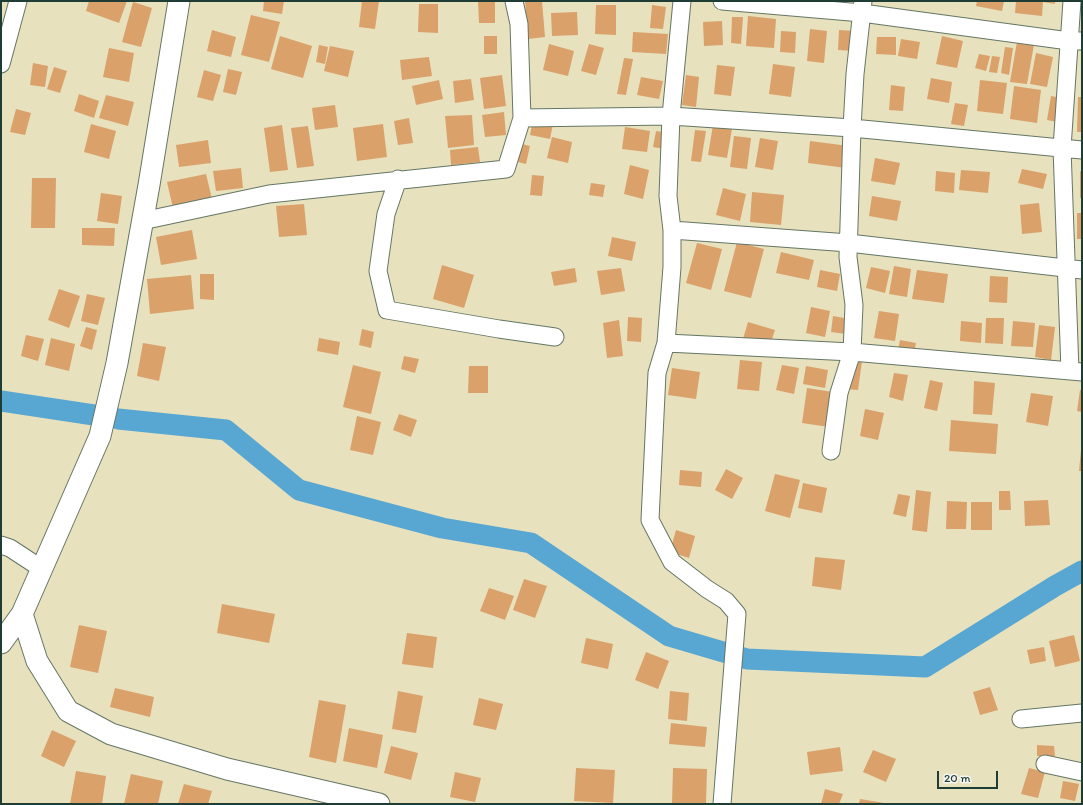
<!DOCTYPE html>
<style>
body{margin:0}
#map{position:relative;width:1083px;height:805px;overflow:hidden;background:#e7e1be;font-family:Itim,sans-serif}
canvas{display:block}
.frame{position:absolute;inset:0;border:2px solid #1f3d34;pointer-events:none}
.scale{position:absolute;left:937px;top:771px;width:61px;height:18px;box-sizing:border-box;border:2px solid #1f3d34;border-top:0;padding-left:5px;font-size:12px;line-height:14px;white-space:nowrap;color:#1f3d34;-webkit-text-stroke:3px #f6f6f2;paint-order:stroke}
</style>
<div id="map">
<canvas width="1083" height="805"></canvas>
<div class="frame"></div>
<div class="scale">20 m</div>
</div>
<script>
const ctx = document.querySelector('canvas').getContext('2d');
ctx.lineJoin = 'round';
function stroke(path, color, width, dash) { ctx.strokeStyle = color; ctx.lineWidth = width; ctx.lineCap = dash ? 'butt' : 'round'; ctx.setLineDash(dash || []); ctx.stroke(path); }
function fillPath(path, color) { ctx.fillStyle = color; ctx.fill(path, 'evenodd'); }
const canal = new Path2D(`
 M1,401l93,14
 M118,419l108,11 73,60 143,38 89,15 138,93 78,23 178,8 130,-81 27,-15`);
const building = new Path2D(`
 M89,1h38l-8,22 -33,-12z
 M264,1h20l-2,13 -19,-3z
 M362,1h17l-4,28 -16,-2z
 M478,1h17v22h-16z
 M525,1h17l3,36 -17,2z
 M977,1h27l-2,10 -26,-5z
 M1016,1h39v3l-12,-2 -1,14 -27,-3z
 M133,2l19,6 -11,39 -19,-5z
 M419,4h19v29l-20,-1z
 M596,5h20v30l-21,-1z
 M652,5l14,2 -3,22 -13,-1z
 M577,12l1,23 -26,1 -1,-23z
 M251,15l29,7 -11,40 -28,-7z
 M748,16l28,3 -2,29 -28,-2z
 M732,17h11l-2,27 -10,-1z
 M722,21l1,24 -19,1 -1,-24z
 M810,29l17,2 -3,32 -17,-2z
 M212,30l24,7 -5,20 -24,-6z
 M839,30l16,1 -1,20 -16,-1z
 M781,31l15,1 -1,21 -15,-1z
 M633,32l35,2 -2,20 -34,-2z
 M280,36l32,10 -9,32 -32,-9z
 M484,36h13v18h-13z
 M942,36l21,5 -6,27 -21,-4z
 M1018,36l17,3 -8,45 -17,-2z
 M877,37h19v18l-20,-1z
 M901,39l19,3 -3,17 -19,-3z
 M549,44l25,7 -6,25 -25,-6z
 M589,44l15,4 -8,27 -15,-4z
 M319,45l9,2 -3,17 -9,-2z
 M330,46l24,5 -6,26 -24,-6z
 M1005,47l8,1 -4,27 -8,-2z
 M109,48l25,5 -5,29 -26,-5z
 M1036,53l17,4 -6,30 -17,-3z
 M979,54l11,2 -4,15 -11,-3z
 M992,56l8,1 -3,16 -8,-1z
 M429,57l3,19 -30,4 -2,-20z
 M624,58l9,1 -7,36 -9,-1z
 M33,63l15,3 -3,21 -15,-2z
 M773,64l22,3 -4,30 -22,-3z
 M717,65l18,2 -4,29 -17,-2z
 M54,67l13,4 -7,22 -13,-4z
 M228,69l14,3 -6,23 -13,-3z
 M204,70l17,5 -8,26 -16,-4z
 M502,75l4,31 -22,3 -4,-31z
 M686,75l13,2 -3,30 -14,-2z
 M641,77l22,4 -4,18 -22,-4z
 M931,78l21,4 -3,21 -22,-4z
 M471,79l3,21 -19,3 -2,-22z
 M439,80l4,19 -27,6 -4,-19z
 M980,80l27,3 -4,31 -26,-3z
 M891,85l14,2 -2,24 -14,-1z
 M1014,86l27,4 -4,33 -27,-4z
 M79,94l20,7 -5,17 -20,-7z
 M106,95l28,7 -6,24 -29,-8z
 M1051,96l11,2 -5,24 -10,-2z
 M1078,97h4v35h-5z
 M955,103l13,2 -4,21 -13,-2z
 M335,105l3,22 -23,3 -3,-22z
 M16,109l15,4 -6,22 -15,-3z
 M504,112l2,23 -21,2 -3,-22z
 M472,115l2,30 -26,3 -3,-32z
 M409,118l4,25 -15,2 -4,-24z
 M533,120l20,4 -3,15 -20,-4z
 M91,124l25,7 -7,28 -25,-7z
 M383,124l4,33 -30,4 -4,-33z
 M282,125l6,45 -18,2 -6,-44z
 M713,125l19,4 -5,29 -19,-3z
 M308,126l6,40 -17,2 -6,-40z
 M625,127l25,4 -3,21 -25,-3z
 M695,130l11,1 -5,31 -10,-1z
 M656,131l12,2 -3,16 -12,-2z
 M734,136l17,2 -4,31 -17,-2z
 M552,137l20,5 -4,21 -21,-5z
 M760,138l18,3 -5,29 -18,-3z
 M208,140l3,23 -32,4 -3,-22z
 M810,141l39,5 -3,22 -38,-5z
 M522,144l8,2 -4,18 -8,-2z
 M478,147l2,15 -29,3 -1,-15z
 M875,158l25,5 -5,22 -24,-4z
 M630,165l19,5 -6,29 -19,-5z
 M241,168l2,20 -27,3 -3,-20z
 M1022,169l25,5 -4,15 -25,-6z
 M961,170l29,2 -2,21 -29,-3z
 M936,171l19,2 -1,20 -19,-2z
 M1080,171h2v27h-2z
 M206,174l6,25 -39,9 -6,-26z
 M532,175l12,1 -2,20 -12,-1z
 M32,178h24l-1,50h-24z
 M591,183l14,2 -2,12 -14,-2z
 M723,188l23,6 -6,27 -24,-6z
 M752,192l32,3 -3,30 -31,-3z
 M101,193l21,3 -4,28 -21,-3z
 M872,196l29,5 -4,20 -28,-5z
 M1039,203l3,29 -20,2 -2,-29z
 M304,204l3,31 -28,2 -3,-31z
 M1077,213h5v26h-5z
 M82,228h33l-1,18 -32,-1z
 M192,230l5,29 -36,6 -5,-28z
 M612,237l24,5 -4,19 -24,-5z
 M737,242l27,7 -13,49 -27,-7z
 M697,243l25,6 -11,41 -25,-7z
 M781,252l33,8 -5,20 -33,-7z
 M442,265l32,10 -10,33 -31,-9z
 M894,266l17,3 -4,28 -18,-3z
 M871,267l19,4 -5,22 -19,-5z
 M575,268l2,14 -23,4 -3,-14z
 M621,268l4,23 -24,4 -4,-24z
 M820,270l20,4 -3,17 -20,-4z
 M917,270l31,4 -4,29 -32,-4z
 M200,274h14v26l-14,-1z
 M191,275l3,34 -44,5 -3,-35z
 M990,276l18,1 -1,26 -18,-1z
 M59,289l21,7 -11,32 -21,-8z
 M87,294l18,4 -7,27 -17,-4z
 M811,307l19,4 -5,26 -19,-4z
 M879,311l20,3 -4,27 -21,-3z
 M833,316l16,3 -3,15 -15,-2z
 M628,317l14,1 -1,24 -14,-1z
 M986,318h18l-1,26 -18,-1z
 M619,320l4,36 -16,2 -4,-35z
 M961,321l21,2 -1,20 -21,-2z
 M1013,321l22,2 -2,24 -22,-1z
 M748,322l27,8 -6,18 -26,-9z
 M1039,325l16,2 -4,33 -16,-3z
 M86,327l11,3 -5,20 -12,-4z
 M362,329l12,3 -3,16 -12,-3z
 M26,335l18,4 -6,22 -17,-5z
 M51,338l24,6 -6,27 -24,-6z
 M319,338l21,4 -2,13 -21,-4z
 M900,340l16,3 -3,15 -16,-3z
 M143,343l23,4 -7,34 -22,-5z
 M404,356l15,3 -4,14 -14,-4z
 M849,359l13,2 -4,29 -13,-1z
 M740,360l22,2 -3,29 -22,-2z
 M353,365l28,7 -10,42 -28,-7z
 M782,365l17,3 -5,26 -18,-4z
 M469,366h19v27h-20z
 M806,366l22,4 -3,18 -22,-4z
 M672,368l28,4 -4,27 -28,-4z
 M894,373l14,2 -5,26 -14,-4z
 M930,380l13,3 -6,28 -13,-3z
 M974,381l21,2 -3,32 -19,-1z
 M807,388l26,4 -4,35 -27,-4z
 M1080,390h2v22l-5,-1z
 M1031,393l22,3 -5,30 -22,-4z
 M865,409l19,4 -6,27 -18,-4z
 M399,414l18,6 -6,17 -18,-7z
 M357,416l24,6 -8,33 -23,-5z
 M951,420l47,4 -2,30 -47,-3z
 M1081,450h1v21h-3z
 M726,469l17,9 -11,21 -17,-9z
 M680,470l22,2 -1,15 -22,-2z
 M775,474l25,6 -10,38 -25,-7z
 M803,483l24,5 -5,25 -24,-5z
 M916,490l15,2 -4,40 -15,-2z
 M999,491h11l1,19h-12z
 M898,494l12,2 -4,21 -13,-3z
 M1048,500l2,25 -25,1 -1,-25z
 M947,501l20,1 -1,27h-20z
 M971,502h21v28h-21z
 M676,530l19,6 -6,22 -19,-6z
 M815,557l30,3 -4,30 -29,-4z
 M524,579l23,7 -12,32 -22,-8z
 M489,588l25,8 -9,24 -25,-9z
 M222,604l53,10 -6,29 -52,-10z
 M79,625l28,6 -9,42 -28,-6z
 M407,633l30,4 -4,31 -31,-4z
 M1074,635l6,26 -25,6 -6,-26z
 M586,638l27,6 -5,25 -27,-6z
 M1044,647l2,14 -16,3 -3,-14z
 M646,652l23,9 -11,28 -23,-9z
 M990,687l8,23 -18,5 -7,-23z
 M115,688l39,9 -4,20 -40,-10z
 M398,691l25,5 -7,37 -24,-4z
 M670,691l19,2 -2,28 -19,-2z
 M479,698l24,6 -7,26 -23,-5z
 M319,700l27,5 -10,58 -27,-6z
 M671,723l36,4 -2,20 -36,-3z
 M349,728l34,7 -6,33 -34,-7z
 M52,730l24,11 -12,26 -23,-11z
 M1037,745l17,1 1,10h-18z
 M391,746l27,7 -7,27 -27,-7z
 M840,747l3,24 -33,4 -3,-23z
 M873,750l23,9 -10,23 -23,-10z
 M576,768l39,2 -2,33 -39,-2z
 M673,768l34,1 -1,35h-34z
 M1029,768l16,4 -7,26 -17,-4z
 M76,771l30,5 -4,28h-32z
 M455,772l26,6 -6,24 -25,-5z
 M131,774l32,7 -5,23h-34z
 M1063,781l16,3 -4,17 -15,-3z
 M184,784l28,7 -4,13h-30z
 M825,789l18,5 -4,10h-18z
 M860,799l24,4v1h-25z`);
const minor = new Path2D(`
 M682,1l-11,115 -3,80 4,34v37l-6,76 -9,30 -7,147 22,42 35,27 19,12 11,13 -15,190
 M722,1l140,12 207,28h13
 M1,64l17,-63
 M522,118l149,-2 181,12 230,22
 M398,179l-12,35 -8,57 9,39 112,19 56,8
 M142,221l127,-27 237,-25 16,-51 -3,-94 -5,-23
 M672,230l177,13 233,27
 M666,343l186,9 230,20
 M1070,371l-8,-223 10,-147
 M831,451l8,-58 13,-41 2,-47 -6,-48 4,-129 3,-54 8,-73
 M1,545l9,3 32,21
 M1021,719l61,-6
 M1045,764l37,8`);
const tertiary = new Path2D(`
 M22,614l15,47 31,50 43,23 116,35 152,35
 M1,643l21,-29 78,-178 17,-73 32,-178 30,-184`);
stroke(canal, '#58a6d2', 21);
fillPath(building, '#daa16b');
stroke(minor, '#657664', 19);
stroke(tertiary, '#657664', 23);
stroke(minor, '#fff', 17);
stroke(tertiary, '#fff', 21);
</script>
